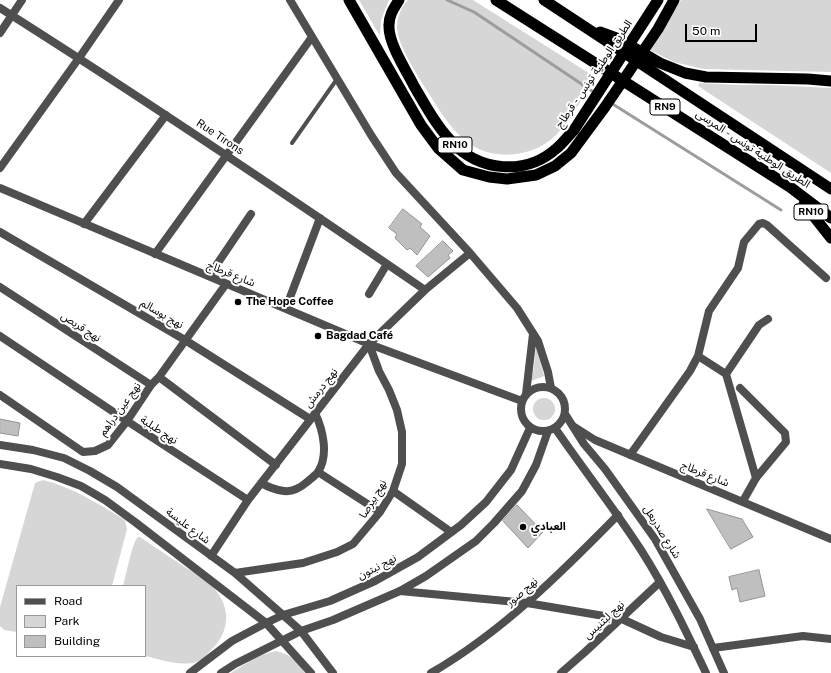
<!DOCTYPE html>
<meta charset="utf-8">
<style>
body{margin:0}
#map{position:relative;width:831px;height:673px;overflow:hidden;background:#fff;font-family:"Public Sans",sans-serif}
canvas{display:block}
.legend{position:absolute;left:16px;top:585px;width:130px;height:72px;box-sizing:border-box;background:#fff;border:1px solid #999;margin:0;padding:5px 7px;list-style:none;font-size:12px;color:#000}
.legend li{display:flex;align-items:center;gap:8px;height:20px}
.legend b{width:20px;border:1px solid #999}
.scale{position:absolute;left:685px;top:24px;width:72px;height:18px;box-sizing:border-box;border:2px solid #000;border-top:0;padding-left:5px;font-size:12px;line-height:14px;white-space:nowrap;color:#000;-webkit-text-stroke:3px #fff;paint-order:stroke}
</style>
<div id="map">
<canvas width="831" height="673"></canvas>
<ul class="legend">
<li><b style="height:5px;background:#4f4f4f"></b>Road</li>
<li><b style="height:11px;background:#d6d6d6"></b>Park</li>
<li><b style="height:11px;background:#bfbfbf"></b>Building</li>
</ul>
<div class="scale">50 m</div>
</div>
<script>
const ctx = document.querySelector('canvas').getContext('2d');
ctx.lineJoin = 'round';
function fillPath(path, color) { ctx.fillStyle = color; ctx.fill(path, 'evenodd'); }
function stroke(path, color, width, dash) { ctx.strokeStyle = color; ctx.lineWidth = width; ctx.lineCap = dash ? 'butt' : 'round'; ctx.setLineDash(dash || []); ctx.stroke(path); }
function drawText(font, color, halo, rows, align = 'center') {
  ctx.font = font + ' "Public Sans","Noto Sans Arabic",sans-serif'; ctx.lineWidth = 4; ctx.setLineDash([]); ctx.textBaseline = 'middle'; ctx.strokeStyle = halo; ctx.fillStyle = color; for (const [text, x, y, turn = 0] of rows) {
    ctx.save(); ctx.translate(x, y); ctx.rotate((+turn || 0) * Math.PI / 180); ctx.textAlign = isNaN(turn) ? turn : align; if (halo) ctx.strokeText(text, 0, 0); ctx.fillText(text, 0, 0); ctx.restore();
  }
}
const green = new Path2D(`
 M359,0h30l-8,20 -1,16z
 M408,0h65l122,77c-12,20 -23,41 -39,58 -11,11 -25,17 -40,19 -45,6 -67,-27 -88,-62 -10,-16 -30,-45 -31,-65 0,-10 4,-20 11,-27z
 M681,0h150v72l-128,-3 -29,-7 -24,-12z
 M699,83l41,2h32l59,3v85l-133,-87z
 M536,346l8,30 -13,5 3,-14z
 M533 409a11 11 0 1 1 22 0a11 11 0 1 1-22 0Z
 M43,480c29,7 56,24 82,40l2,9 -15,57h-95v46l-13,-2 -4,-4v-19l35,-124z
 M138,537h2c14,10 29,19 43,29 12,7 26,15 34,26 15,20 11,43 -7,59 -4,5 -8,9 -14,11 -16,5 -36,-3 -51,-6v-70h-22c3,-9 9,-44 15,-49z
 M276,651c16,4 20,9 29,22h-74c14,-9 28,-19 45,-22z`);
const stream = new Path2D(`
 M447,0l27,12 121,81
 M611,103l170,107`);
const building = new Path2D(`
 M403,209l19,15 -2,3 10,9 -13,19 -7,-7 -3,2 -12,-12 2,-4 -8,-6z
 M443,241l10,10 -5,4 2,3 -22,19 -12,-11z
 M0,419l20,4 -2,13 -18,-3z
 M517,505l26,27 -15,16 -25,-27z
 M707,509l35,10 11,18 -22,12z
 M759,570l6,26 -25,6 -3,-14 -5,2 -3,-13z`);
const service = new Path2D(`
 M292,143l45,-64`);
const minor = new Path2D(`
 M290,0l81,135 25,38 74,80 47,55 21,33 10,31 3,16
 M0,8c144,91 285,186 425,282
 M0,33l22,-33
 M0,168l79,-110 40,-58
 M84,224l82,-109
 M0,232l185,108 125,79
 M155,254l157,-217
 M209,276l42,-62
 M0,287l151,98
 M369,294l18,-30
 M286,308l34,-90
 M0,336l127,85 121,79
 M698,356l28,18 30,104
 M726,374l33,-49 9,-6
 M159,377l117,88
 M740,388l45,45 1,9 -30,36 -13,23
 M526,394l7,-60
 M0,395l83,57 12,-1 13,-6 19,-24 24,-36 8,-8 67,-93
 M573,426l22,14 236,99
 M0,445l33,5 31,8 26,13 27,16 118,86 48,42 18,16 32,42
 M630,455l60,-84 8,-15 11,-45 29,-43 6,-26 15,-18 4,-1 4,2 59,53
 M0,464l31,5 26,8 24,9 24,14 30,22 131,101 45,50
 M318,472l62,40
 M261,483c7,4 15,7 23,8 9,1 16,-3 23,-9 3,-3 8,-6 11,-10 11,-17 5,-42 -3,-59
 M393,491l58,41
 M211,556l37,-56 121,-156 56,-54 45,-37
 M235,573l68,-10 34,-11 16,-8 27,-32 13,-21 9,-27v-32l-5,-22 -8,-20 -10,-19 -10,-27
 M400,591l127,12 95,16 39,18 33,10
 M713,648l90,-12 28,3
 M431,673c71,-41 130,-100 187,-158
 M561,673l24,-21 75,-70`);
const tertiary = new Path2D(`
 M0,188l369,156 153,57
 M521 409a22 22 0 1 1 44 0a22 22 0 1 1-44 0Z
 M565,414l19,30 21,25 50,70 45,80 24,54
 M555,428c28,41 59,80 86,122 25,39 45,81 65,123
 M190,673l42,-32 34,-18 17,-8 47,-14 45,-20 43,-24 43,-32 25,-23 25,-32 19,-42
 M221,673l14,-9 66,-33 32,-11 67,-29 26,-15 50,-35 18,-18 28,-32 14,-26 12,-34`);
const trunk = new Path2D(`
 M349,0l72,125 17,23 25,22 26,7 18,2 29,-4 19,-9 16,-13 34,-46 53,-78 16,-29
 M399,0c-5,8 -10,15 -10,25 -1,18 17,45 25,61 11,19 22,39 37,55 28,31 75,35 106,7 6,-5 11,-12 17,-18l84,-130
 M496,0l294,187 41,31
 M544,0l287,189
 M600,32l19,7 41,24 25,10 21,4 102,2 23,2
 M804,204l27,34`);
const markers = [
 [238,302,4,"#000"],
 [318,336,4,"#000"],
 [523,527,4,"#000"]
];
const shields = [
 [665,107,30],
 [455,145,34],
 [811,212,34]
];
const shieldNames = [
 ["RN9",665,107],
 ["RN10",455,145],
 ["RN10",811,212]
];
const streetNames = [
 ["الطريق الوطنية تونس - قرطاج",594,74,-56],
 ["Rue Tirons",220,137,34],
 ["الطريق الوطنية تونس - المرسى",753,149,33],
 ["شارع قرطاج",231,274,22],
 ["نهج بوسالم",162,314,30],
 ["نهج قربص",81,327,33],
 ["نهج درمش",321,388,-52],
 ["نهج عين دراهم",120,409,-54],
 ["نهج طبلبة",159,430,33],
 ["شارع قرطاج",705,474,22],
 ["نهج بيرصا",373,499,-59],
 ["شارع عليسة",188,526,37],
 ["شارع صدربعل",662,532,58],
 ["نهج نبتون",377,567,-27],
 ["نهج صور",522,592,-41],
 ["نهج لبتنيس",604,620,-43]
];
const poiNames = [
 ["The Hope Coffee",246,302],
 ["Bagdad Café",326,336],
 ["العبادي",531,527]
];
fillPath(green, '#d6d6d6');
stroke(stream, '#9d9d9d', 3);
fillPath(building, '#bfbfbf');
stroke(building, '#939393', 1);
stroke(service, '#4f4f4f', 4);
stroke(minor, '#4f4f4f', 8);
stroke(tertiary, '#4f4f4f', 8);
stroke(trunk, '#000', 11);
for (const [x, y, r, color] of markers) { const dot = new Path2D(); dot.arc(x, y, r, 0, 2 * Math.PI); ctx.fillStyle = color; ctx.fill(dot); stroke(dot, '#fff', 1.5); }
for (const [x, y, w] of shields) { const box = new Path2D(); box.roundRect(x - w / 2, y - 8, w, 16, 3); ctx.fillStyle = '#fff'; ctx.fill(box); stroke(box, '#000', 1); }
drawText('bold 10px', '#000', null, shieldNames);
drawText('11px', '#000', '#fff', streetNames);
drawText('bold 11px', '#000', '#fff', poiNames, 'left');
</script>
